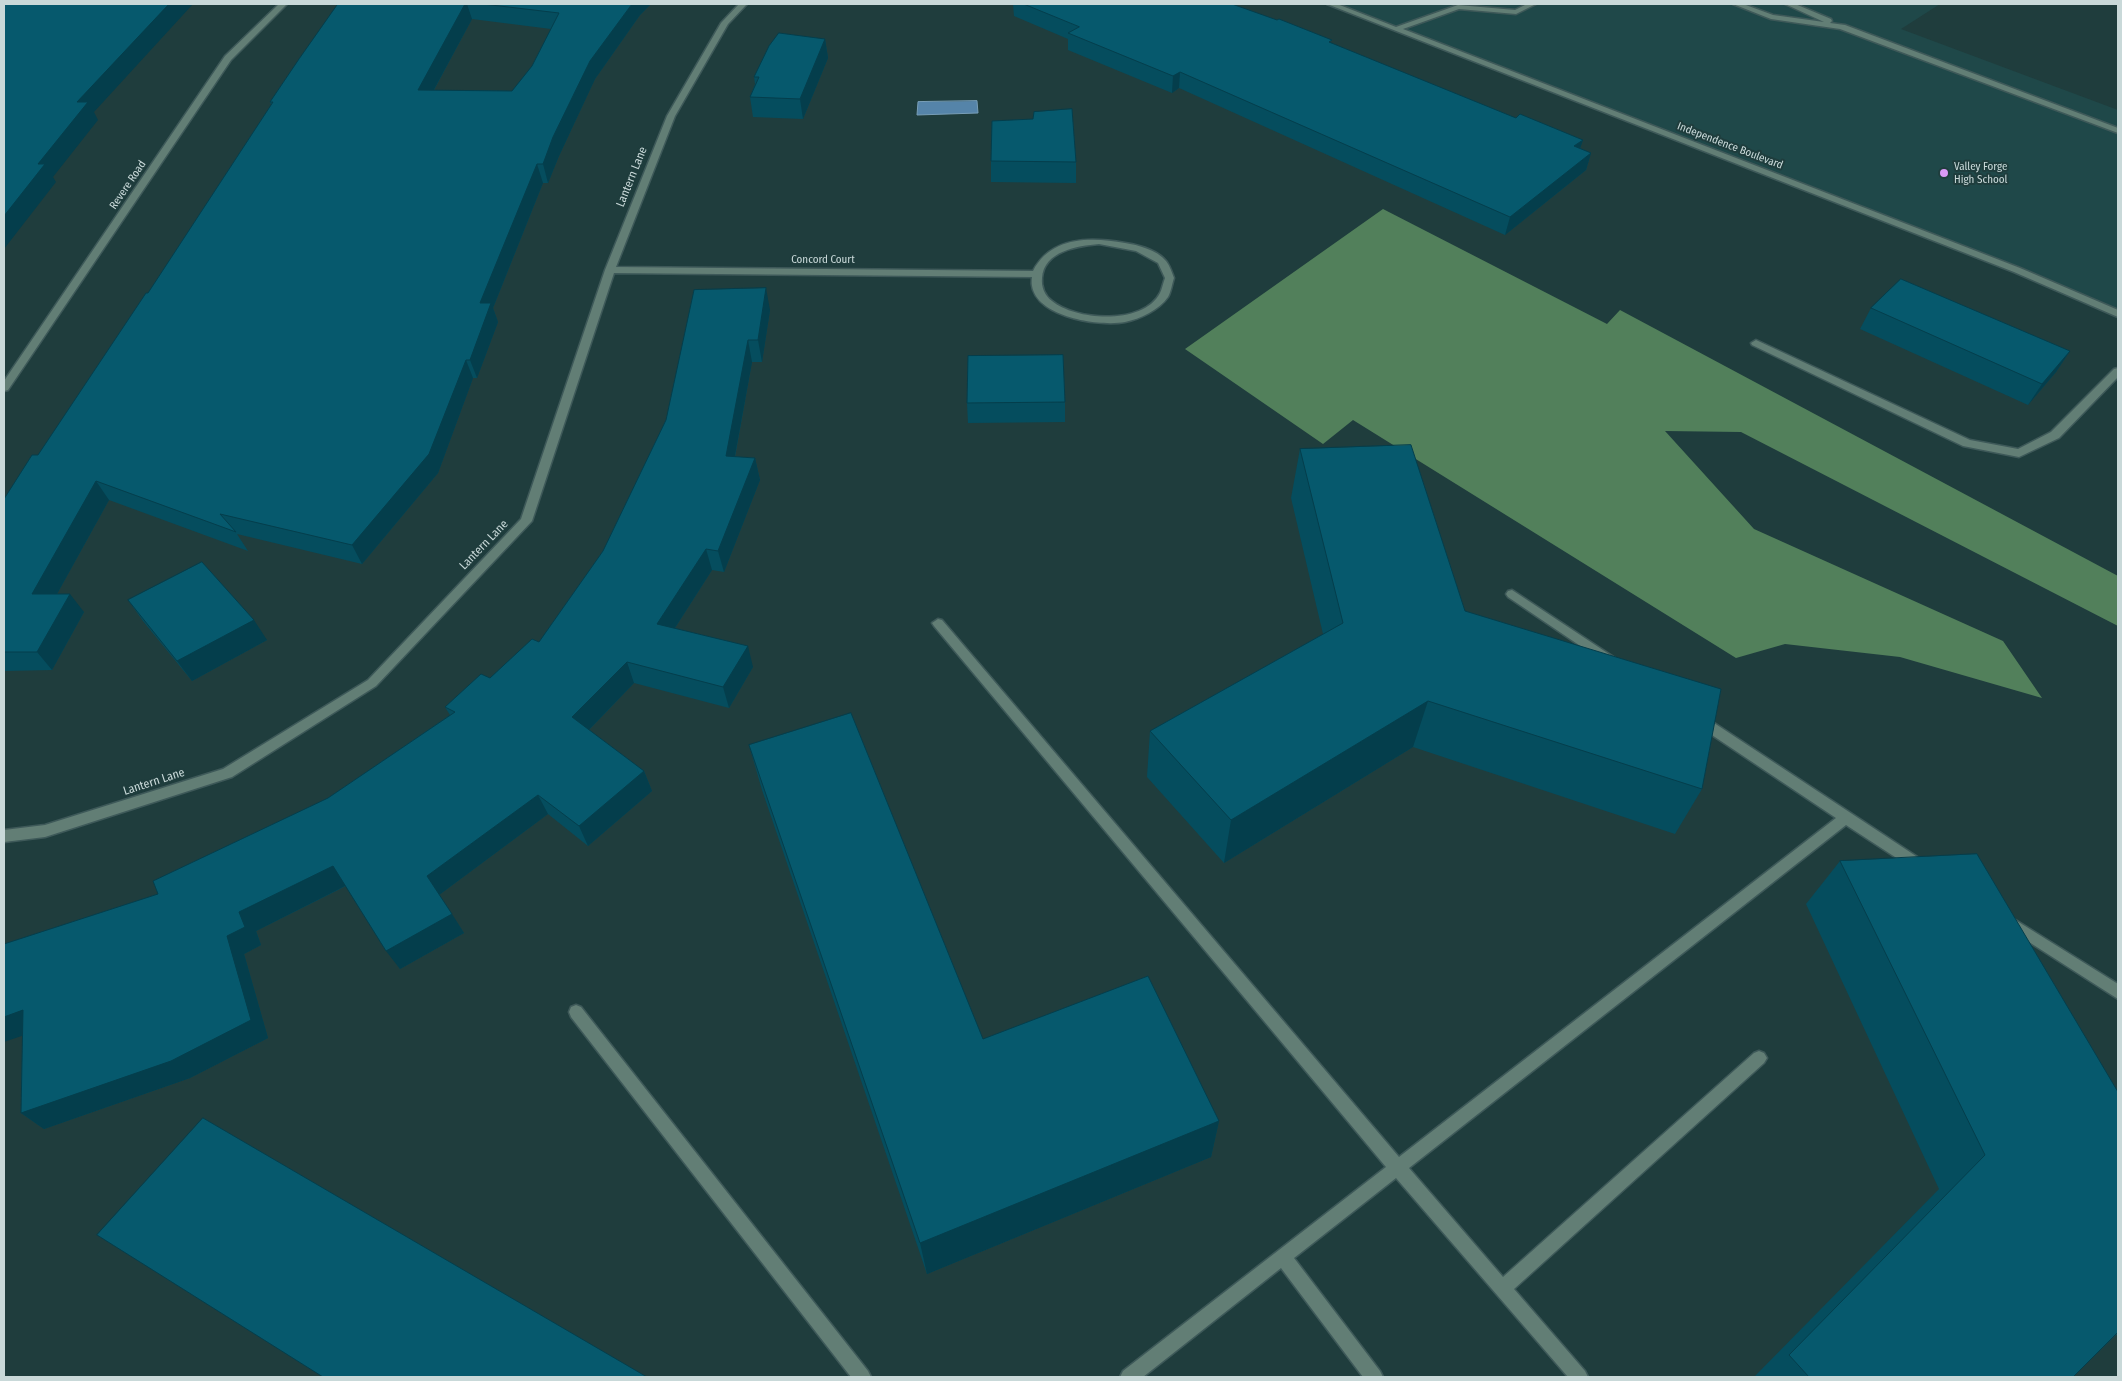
<!DOCTYPE html>
<style>
body{margin:0}
#map{position:relative;width:2122px;height:1381px;overflow:hidden;background:#1f3d3d;font-family:"Fira Sans Condensed",sans-serif}
canvas{display:block}
.frame{position:absolute;inset:0;border:5px solid #c9d9d9;pointer-events:none}
</style>
<div id="map">
<canvas width="2122" height="1381"></canvas>
<div class="frame"></div>
</div>
<script>
const ctx = document.querySelector('canvas').getContext('2d');
ctx.lineJoin = 'round';
function fillPath(path, color) { ctx.fillStyle = color; ctx.fill(path, 'evenodd'); }
function stroke(path, color, width, dash) { ctx.strokeStyle = color; ctx.lineWidth = width; ctx.lineCap = dash ? 'butt' : 'round'; ctx.setLineDash(dash || []); ctx.stroke(path); }
function drawText(font, color, halo, rows, align = 'center') {
  ctx.font = font + ' "Fira Sans Condensed",sans-serif'; ctx.lineWidth = 4; ctx.setLineDash([]); ctx.textBaseline = 'middle'; ctx.strokeStyle = halo; ctx.fillStyle = color; for (const [text, x, y, turn = 0] of rows) {
    ctx.save(); ctx.translate(x, y); ctx.rotate((+turn || 0) * Math.PI / 180); ctx.textAlign = isNaN(turn) ? turn : align; if (halo) ctx.strokeText(text, 0, 0); ctx.fillText(text, 0, 0); ctx.restore();
  }
}
const built = new Path2D(`
 M1331,4h609l-39,25 217,81v204l-101,-44z`);
const forest = new Path2D(`
 M1383,209l224,115 13,-14 498,266v50l-377,-194 -76,-1 89,98 249,112 39,57 -142,-41 -115,-13 -49,14 -383,-238 -30,24 -138,-95z`);
const water = new Path2D(`
 M977,101l1,12 -61,2 1,-13z`);
const minor = new Path2D(`
 M279,4h8l-56,56 -223,330 -4,1v-10l221,-325z
 M739,4h8l-19,20 -53,92 -59,151 417,4c18,-35 58,-34 92,-28 13,2 32,7 41,18 4,5 6,12 8,17 -2,6 -3,14 -6,19 -9,13 -28,22 -43,25 -27,5 -99,-6 -93,-45l-418,-4 -82,248 -156,165 -144,91 -187,60 -41,5v-12l41,-5 178,-56 145,-89 153,-161 84,-249 62,-154 54,-93zM1099,244l37,7 22,12 7,15c-2,5 -3,11 -5,15 -16,32 -84,28 -108,8 -7,-5 -11,-14 -10,-23 2,-27 35,-32 57,-34z
 M1327,4h10l59,23 62,-22 57,5 12,-6h9l-20,10 -57,-5 -56,20 617,239 98,42v7l-104,-45z
 M1733,4h10l30,11 51,7 -39,-18h10l36,15 1,2 -2,2 15,2 273,103v5l-278,-104 -69,-10z
 M1756,340l214,100 48,9 33,-17 63,-63 4,-1v9l-59,61 -40,19 -56,-11 -211,-101 -1,-2z
 M1512,590l103,68 2,3 -2,3h-8l-99,-67 -2,-3 2,-3z
 M938,619l4,1 457,537 437,-339 -139,-93 -2,-4 2,-4h8l220,145 2,4 -2,4 -5,2 -5,-2 -69,-45 -437,343 94,109 251,-224 5,-2 5,2 3,5 -3,5 -250,226 71,82 3,6h-20l-172,-199 -102,80 86,113 3,6h-20l-82,-109 -138,109h-23l3,-6 263,-204 -452,-541 -2,-3z
 M2009,916l109,68v15l-114,-73 -2,-4 2,-4z
 M576,1005l5,2 287,364 3,6h-20l-280,-360 -2,-5 2,-5z`);
const wall = new Path2D(`
 M338,4h313l-11,11 -45,64 -36,77 -11,27h-5l-50,125 5,14 -21,56h-4l-35,95 -76,91 -125,-30 11,17 -139,-51 -52,94 27,18 -32,58 -48,1v-172l34,-44 110,-162 123,-188 -1,-3zM472,19l79,10 -19,37 -20,25 -78,-1z
 M1013,4h219l284,114 67,22 -3,8 11,5 -5,17 -81,65 -326,-147 -7,5 -104,-43v-11l-54,-23z
 M825,39l3,19 -25,61 -50,-2 -3,-20 5,-13 -1,-7z
 M1033,119l43,43v21l-85,-1v-21z
 M1871,308l199,43 -14,21 -28,33 -168,-76z
 M770,310l-8,52h-10l-17,95 20,1 5,22 -36,92 -12,-2 -37,58 78,39 -24,41 -95,-25 -45,47 55,41 8,20 -64,55 -40,-32 -109,81 25,38 -64,36 -54,-83 -90,45 5,14 -17,9 24,84 -78,40 -146,51 -23,-16 137,-219 170,-96 122,-83 -5,-8 45,-29 49,-36 64,-91 63,-131z
 M1065,402v20l-97,1 -1,-20z
 M1300,449l165,162 237,178 -27,45 -262,-87 -189,116 -77,-86 3,-46 173,-97 -32,-136z
 M128,600l139,40 -75,41 -49,-60z
 M749,745l234,294 236,82 -8,36 -284,117 -165,-484z
 M1840,861l278,231v243h-2l-43,42h-319l185,-188 -133,-285z`);
const shadedWall = new Path2D(`
 M169,4h24l-99,108 4,8 -45,57 3,5 -52,67v-33l34,-52 39,-62z
 M465,4h2l5,15 -48,89 -6,-18z
 M632,4h19l-11,11 -45,64 -36,77 -11,27 -5,-19 10,-27 37,-76z
 M825,39l3,19 -25,61 -3,-20z
 M1180,72l-1,16 -7,5 1,-17z
 M1583,140l-6,17 -3,-11z
 M1591,153l-5,17 -81,65 5,-18z
 M537,164l6,19 -50,125 5,14 -21,56 -7,-18 10,-57z
 M766,288l4,22 -8,52 -4,-22z
 M748,340l4,22 -21,115 -5,-21z
 M2070,351l-14,21 -28,33 14,-21z
 M466,360l7,18 -35,95 -76,91 -10,-19z
 M755,458l5,22 -36,92 -6,-21z
 M96,481l13,19 -62,112 -15,-18z
 M706,549l6,21 -48,75 -7,-21z
 M70,594l14,18 -32,58 -15,-18z
 M254,620l13,20 -75,41 -15,-20z
 M748,646l5,21 -24,41 -6,-21z
 M627,662l7,21 -53,55 -9,-21z
 M1428,701l-15,46 -189,116 7,-43z
 M644,771l8,20 -64,55 -9,-20z
 M538,795l10,19 -109,81 -12,-19z
 M333,866l14,19 -91,46 5,14 -17,9 24,84 -78,40 -146,51 -23,-16 206,-177 12,-24z
 M452,914l12,19 -64,36 -14,-18z
 M23,1010l22,18 -41,14v-25z
 M1219,1121l-8,36 -284,117 -7,-31z`);
const building = new Path2D(`
 M4,4h165l-92,98h11l-50,62h7l-41,52z
 M338,4h127l-47,86 94,1 20,-25 27,-53 -76,-9h149l-42,57 -37,76 -10,27h-6l-57,139h11l-21,57h-4l-37,94 -77,91 -132,-31 16,18 -140,-51 -64,113h38l-33,58h-33v-153l28,-44h6l108,-162h2l125,-191h-3l29,-43z
 M1024,4h208l45,16 2,-1 53,21 -3,2 187,76 4,-4 63,26 -9,6 17,7 -81,64 -330,-145 -7,4 -105,-43 11,-6z
 M779,33l46,6 -25,60 -50,-2 9,-20h-5l15,-31z
 M1072,109l4,53 -85,-1 1,-40 41,-2 1,-7z
 M1901,279l169,72 -28,33 -171,-76z
 M766,288l-8,52h-10l-22,116 29,2 -37,93 -12,-2 -49,75 91,22 -25,41 -96,-25 -55,55 72,54 -65,55 -41,-31 -111,81 25,38 -66,37 -53,-85 -94,46 6,15 -18,9 24,84 -80,41 -150,52 2,-103 -19,7v-73l154,-50 -5,-13 175,-83 127,-86 -10,-5 36,-33 9,4 42,-39 7,3 64,-91 63,-131 28,-130z
 M1063,355l2,47 -98,1 1,-47z
 M1411,445l54,166 256,78 -19,100 -274,-88 -197,119 -81,-89 193,-108 -43,-174z
 M202,562l52,58 -77,41 -49,-61z
 M851,713l132,326 165,-63 71,145 -299,122 -171,-498z
 M1977,854l141,238v240l-45,45h-264l-20,-22 196,-200 -145,-294z
 M203,1118l444,259h-324l-226,-142z`);
const markers = [
 [1944,173,5,"#da9af6"]
];
const farStreetnames = [
 ["Independence Boulevard",1730,146,21],
 ["Revere Road",128,185,-56],
 ["Concord Court",823,260]
];
const farPoinames = [
 ["Valley Forge",1954,167],
 ["High School",1954,180]
];
const streetNames = [
 ["Lantern Lane",632,177,-68],
 ["Lantern Lane",484,545,-46],
 ["Lantern Lane",154,782,-18]
];
fillPath(built, '#1f4849');
fillPath(forest, '#52805b');
fillPath(water, '#5584a9');
stroke(water, '#789eb7', 1);
stroke(minor, '#3e5959', 3);
fillPath(minor, '#627e75');
fillPath(wall, '#054d5e');
fillPath(shadedWall, '#043e4c');
fillPath(building, '#06596d');
stroke(building, '#043e4c', 1);
for (const [x, y, r, color] of markers) { const dot = new Path2D(); dot.arc(x, y, r, 0, 2 * Math.PI); ctx.fillStyle = color; ctx.fill(dot); stroke(dot, '#1f3d3d', 2); }
drawText('11px', '#c9d9d9', '#1f3d3d', farStreetnames);
drawText('11px', '#c9d9d9', '#1f3d3d', farPoinames, 'left');
drawText('12px', '#c9d9d9', '#1f3d3d', streetNames);
</script>
